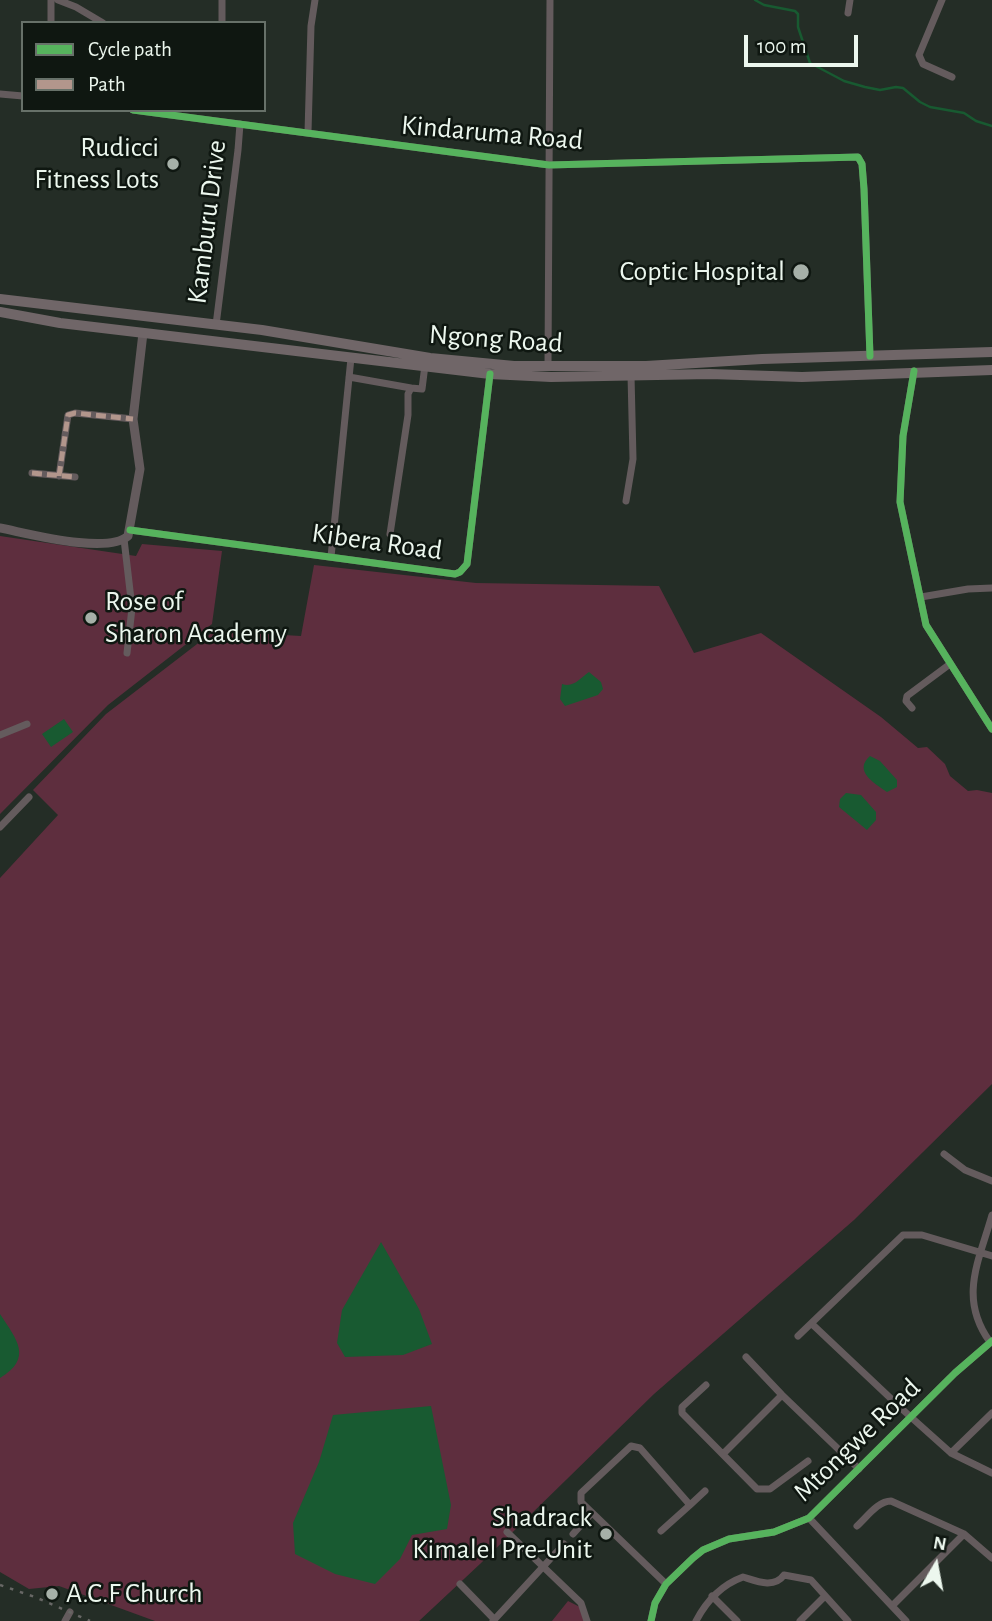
<!DOCTYPE html>
<style>
body{margin:0}
#map{position:relative;width:992px;height:1621px;overflow:hidden;background:#242d26;font-family:"Alegreya Sans",sans-serif}
canvas{display:block}
.legend{position:absolute;left:21px;top:21px;width:245px;height:91px;box-sizing:border-box;background:#0f1711;border:2px solid #677169;margin:0;padding:9px 12px;list-style:none;font-size:21px;color:#ecf7ee}
.legend li{display:flex;align-items:center;gap:14px;height:35px}
.legend b{width:35px;border:2px solid #677169}
.north{position:absolute;left:901px;top:1530px;width:70px;height:70px;-webkit-text-stroke:5px #0f1711;paint-order:stroke;rotate:10deg;font-size:19px;font-weight:700;line-height:28px;text-align:center;color:#ecf7ee}
.north::after{content:'';display:block;margin:auto;width:24px;height:32px;background:#ecf7ee;clip-path:polygon(50% 0,100% 100%,50% 72%,0 100%)}
.scale{position:absolute;left:744px;top:35px;width:114px;height:32px;box-sizing:border-box;border:4px solid #ecf7ee;border-top:0;padding-left:9px;font-size:21px;line-height:24px;white-space:nowrap;color:#ecf7ee;-webkit-text-stroke:5px #0f1711;paint-order:stroke}
</style>
<div id="map">
<canvas width="992" height="1621"></canvas>
<ul class="legend">
<li><b style="height:9px;background:#56b35d"></b>Cycle path</li>
<li><b style="height:9px;background:#b2968c"></b>Path</li>
</ul>
<div class="north">N</div>
<div class="scale">100 m</div>
</div>
<script>
const ctx = document.querySelector('canvas').getContext('2d');
ctx.lineJoin = 'round';
function fillPath(path, color) { ctx.fillStyle = color; ctx.fill(path, 'evenodd'); }
function stroke(path, color, width, dash) { ctx.strokeStyle = color; ctx.lineWidth = width; ctx.lineCap = dash ? 'butt' : 'round'; ctx.setLineDash(dash || []); ctx.stroke(path); }
function drawText(font, color, halo, rows, align = 'center') {
  ctx.font = font + ' "Alegreya Sans",sans-serif'; ctx.lineWidth = 5; ctx.setLineDash([]); ctx.textBaseline = 'middle'; ctx.strokeStyle = halo; ctx.fillStyle = color; for (const [text, x, y, turn = 0] of rows) {
    ctx.save(); ctx.translate(x, y); ctx.rotate((+turn || 0) * Math.PI / 180); ctx.textAlign = isNaN(turn) ? turn : align; if (halo) ctx.strokeText(text, 0, 0); ctx.fillText(text, 0, 0); ctx.restore();
  }
}
const green = new Path2D(`
 M0,536l136,20 6,-12 80,7 -10,73 -104,81 -108,109z
 M314,565l162,18 183,3 35,67 67,-20 120,84 37,31 9,-1 18,17 5,12 18,15 9,-1 15,3v291l-138,136 -200,174 -174,170 -61,57h-264l-96,-35 -30,3 -29,-17v-694l58,-63 -25,-25 73,-76 108,-83 87,5z
 M568,1601l16,8 3,12h-35z`);
const water = new Path2D(`
 M589,672l12,10 2,7 -5,6 -33,11 -5,-7 2,-15c12,4 18,-6 27,-12z
 M64,719l9,13 -22,15 -9,-13z
 M870,756l10,5 17,19v7l-10,5c-13,-9 -34,-21 -17,-36z
 M846,793l15,2 15,17v8l-9,10 -28,-23 1,-8z
 M381,1242l38,67 13,35 -29,11 -58,2 -8,-14 5,-33z
 M0,1314c17,26 33,44 0,64z
 M431,1406l20,99 -4,24 -35,6 -12,24 -25,25 -40,-10 -40,-20 -2,-31 26,-61 14,-47z`);
const stream = new Path2D(`
 M755,0l9,5 31,6 3,3v13l12,36 34,18 21,6 15,3 16,-3 7,1 17,14 10,5 34,6 12,8 16,5`);
const minor = new Path2D(`
 M58,0l18,7 27,16
 M942,0l-23,55 4,9 29,13
 M848,13l2,-13
 M51,23v-23
 M222,23v-23
 M0,94l23,2
 M133,110l416,55 309,-8 4,7 2,25 6,167
 M308,132l3,-106 4,-26
 M216,325l22,-175 2,-26
 M548,367l2,-367
 M914,371l-11,65 -3,66 26,123 66,104
 M349,377l62,11
 M32,473l43,4
 M59,476l9,-61 7,-2 58,6
 M626,501l7,-42 -2,-84
 M130,530l325,44 5,-2 7,-8 23,-190
 M390,534l18,-119v-21l3,-6 11,1 3,-24
 M124,539l8,69 -5,45
 M331,557l20,-199
 M921,597l47,-8 24,-1
 M912,708l-6,-7 1,-5 43,-32
 M0,735l27,-11
 M0,827l29,-30
 M944,1154l21,16 27,11
 M812,1324l91,86 48,43 41,20
 M798,1336l105,-101h19l70,21
 M990,1342c-32,-44 -11,-81 2,-127
 M746,1357l36,38 77,74
 M706,1385l-24,22v6l75,76h13l38,-28
 M724,1453l58,-58
 M951,1453l41,-40
 M690,1505l15,-14
 M809,1518l97,103
 M857,1526c10,-9 21,-25 34,-25l73,33 28,24
 M661,1531l29,-26 -50,-57 -9,-2 -50,47v9l85,82
 M507,1532l74,71 6,18
 M573,1534l18,-20
 M460,1584l34,35
 M712,1596l25,25
 M892,1606l72,-72
 M65,1621l5,-9
 M493,1621l71,-77
 M651,1621l4,-18 11,-19 27,-26 10,-8 26,-11 45,-7 35,-14 146,-145 37,-32
 M696,1621c11,-21 25,-36 47,-44 13,4 31,12 41,-2l27,5 37,41
 M800,1621l24,-24`);
const tertiary = new Path2D(`
 M0,528c27,5 107,27 128,8l12,-67 -7,-50 10,-86`);
const secondary = new Path2D(`
 M0,299l262,31 168,28 84,8h132l116,-7 230,-7
 M0,312l60,11 430,51 61,3 159,-3 92,3 190,-7`);
const rail = new Path2D(`
 M0,1585l35,12 55,24`);
const quiet = new Path2D(`
 M32,473l43,4
 M59,476l9,-61 7,-2 58,6`);
const cycleway = new Path2D(`
 M133,110l416,55 309,-8 4,7 2,25 6,167
 M914,371l-11,65 -3,66 26,123 66,104
 M130,530l325,44 5,-2 7,-8 23,-190
 M651,1621l4,-18 11,-19 27,-26 10,-8 26,-11 45,-7 35,-14 146,-145 37,-32`);
const markers = [
 [173,164,7,"#a6b0a8"],
 [801,272,9,"#a6b0a8"],
 [91,618,7,"#a6b0a8"],
 [606,1534,7,"#a6b0a8"],
 [52,1594,7,"#a6b0a8"]
];
const streetNames = [
 ["Kindaruma Road",492,133,5],
 ["Kamburu Drive",207,222,-83],
 ["Ngong Road",496,339,4],
 ["Kibera Road",377,542,8],
 ["Mtongwe Road",857,1440,-44]
];
const poiNames = [
 ["Rudicci",159,148],
 ["Fitness Lots",159,180],
 ["Coptic Hospital",785,272],
 ["Rose of",105,602,"left"],
 ["Sharon Academy",105,634,"left"],
 ["Shadrack",592,1518],
 ["Kimalel Pre-Unit",592,1550],
 ["A.C.F Church",66,1594,"left"]
];
fillPath(green, '#5e2e3e');
fillPath(water, '#185a31');
stroke(stream, '#185a31', 2.5);
stroke(minor, '#645b5d', 7);
stroke(tertiary, '#645b5d', 9);
stroke(secondary, '#706668', 10);
stroke(rail, '#676765', 2.5, [3.5, 7]);
stroke(quiet, '#b2968c', 5, [10, 5]);
stroke(cycleway, '#56b35d', 7);
for (const [x, y, r, color] of markers) { const dot = new Path2D(); dot.arc(x, y, r, 0, 2 * Math.PI); ctx.fillStyle = color; ctx.fill(dot); stroke(dot, '#0f1711', 2.5); }
drawText('28px', '#ecf7ee', '#0f1711', streetNames);
drawText('28px', '#ecf7ee', '#0f1711', poiNames, 'right');
</script>
